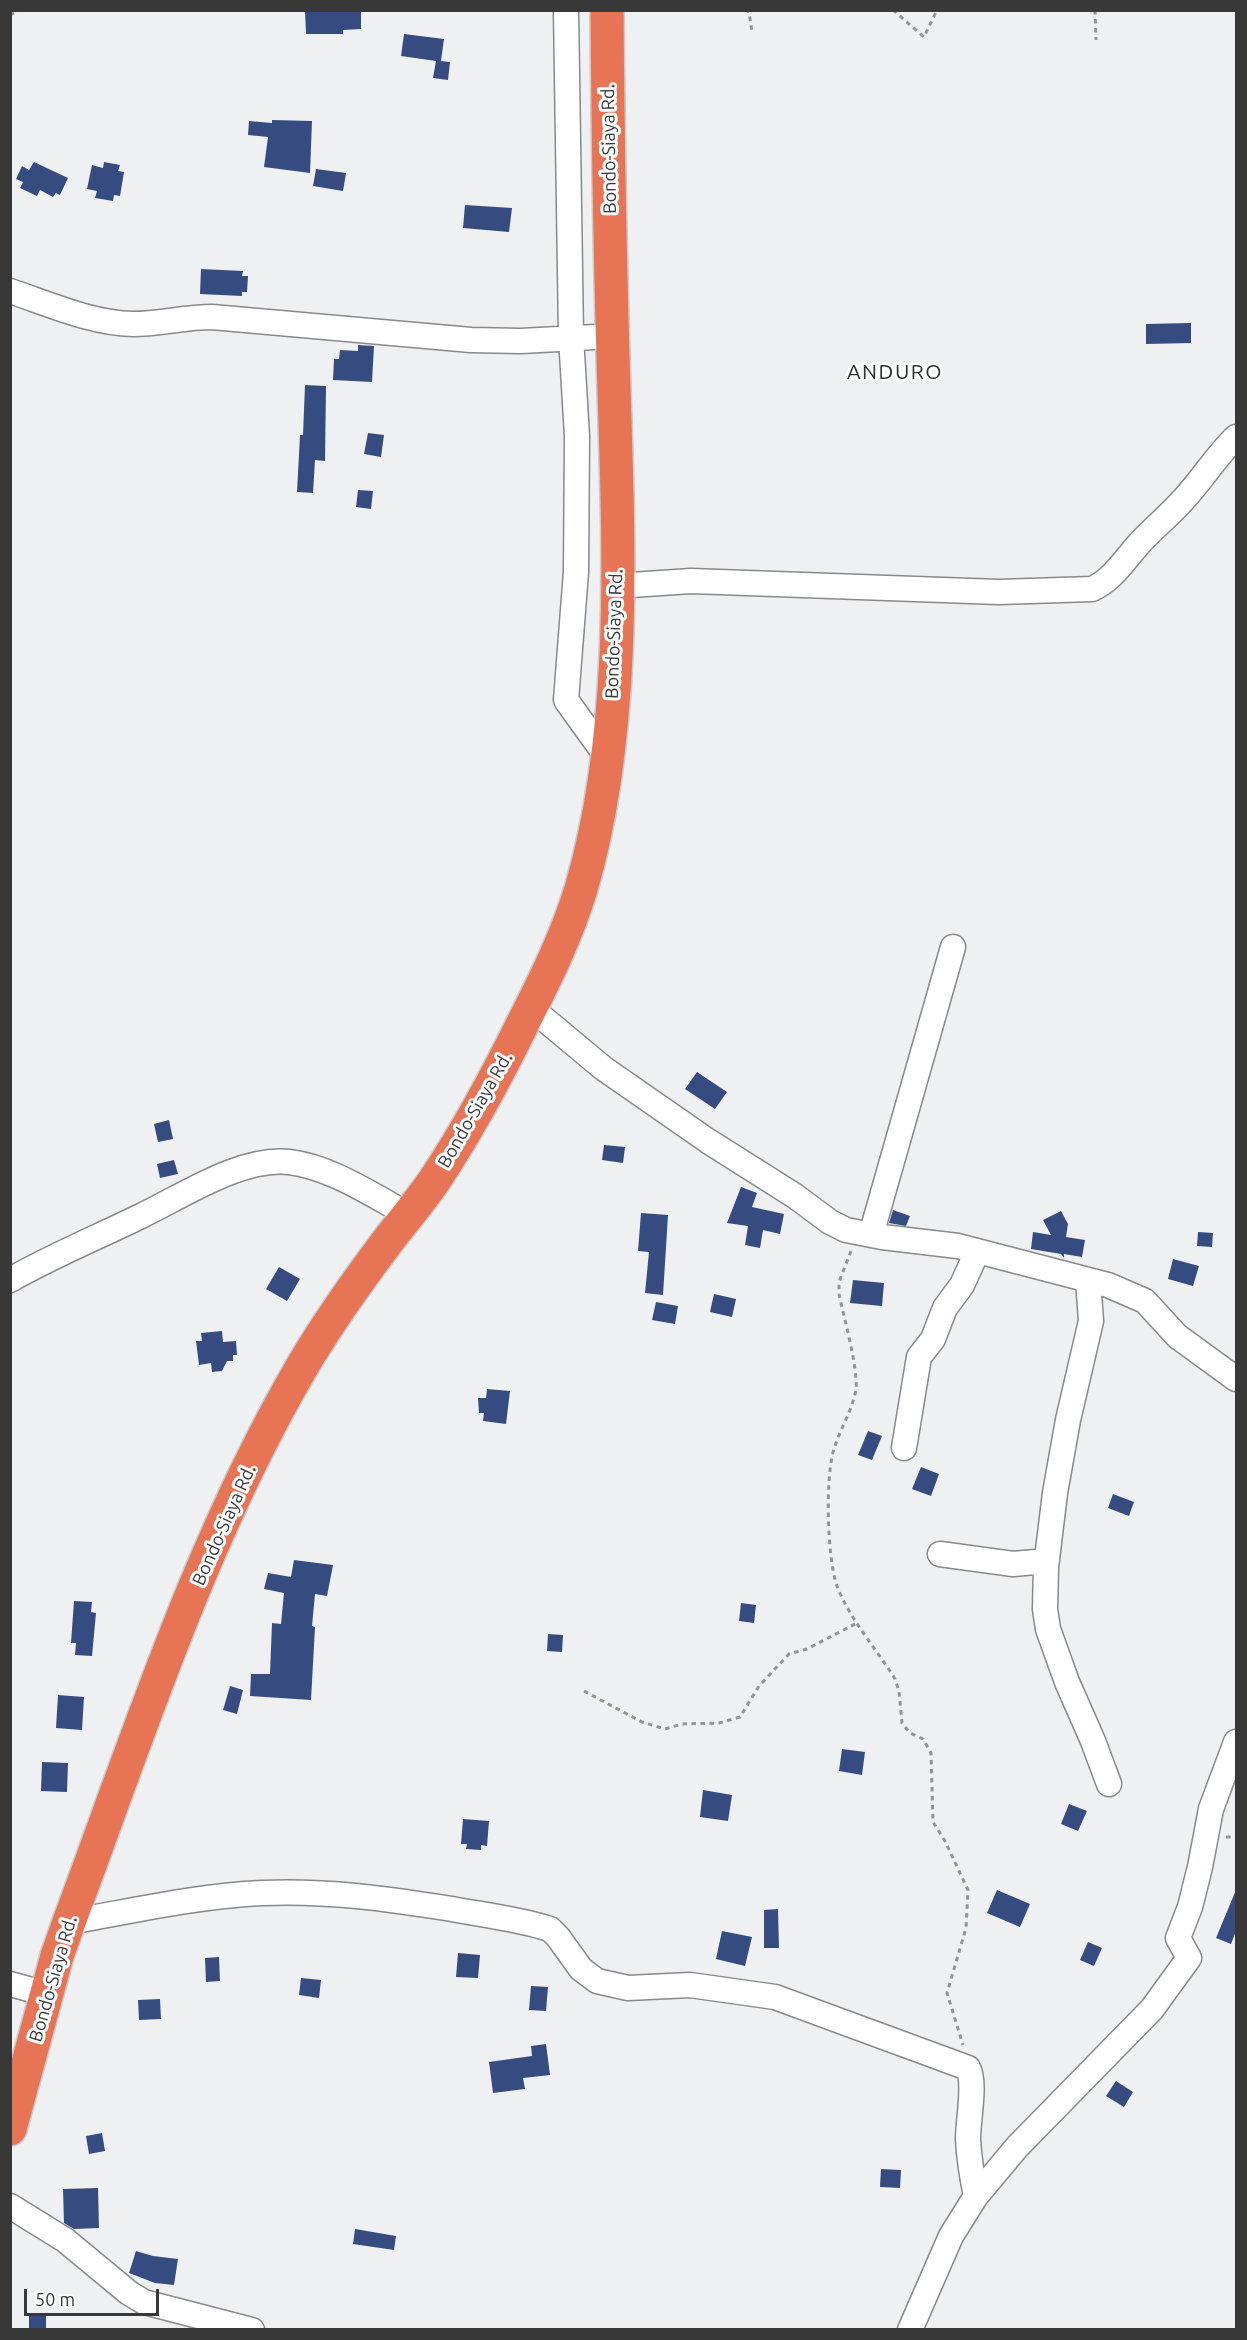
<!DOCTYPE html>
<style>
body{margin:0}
#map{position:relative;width:1247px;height:2340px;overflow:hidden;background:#eff0f2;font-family:Ubuntu,sans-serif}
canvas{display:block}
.frame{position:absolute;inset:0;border:12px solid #383839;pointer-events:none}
.scale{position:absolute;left:24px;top:2289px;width:135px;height:27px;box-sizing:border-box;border:3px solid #383839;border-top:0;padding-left:8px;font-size:18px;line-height:21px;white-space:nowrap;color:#383839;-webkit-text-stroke:4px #fdfeff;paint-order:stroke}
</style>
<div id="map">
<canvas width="1247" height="2340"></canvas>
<div class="frame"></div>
<div class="scale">50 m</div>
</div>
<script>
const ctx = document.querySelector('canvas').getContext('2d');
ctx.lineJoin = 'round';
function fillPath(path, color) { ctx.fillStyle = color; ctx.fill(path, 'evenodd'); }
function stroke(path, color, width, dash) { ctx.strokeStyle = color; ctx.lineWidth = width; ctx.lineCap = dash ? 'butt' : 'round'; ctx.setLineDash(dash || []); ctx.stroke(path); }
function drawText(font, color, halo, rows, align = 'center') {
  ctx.font = font + ' Ubuntu,sans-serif'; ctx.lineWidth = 6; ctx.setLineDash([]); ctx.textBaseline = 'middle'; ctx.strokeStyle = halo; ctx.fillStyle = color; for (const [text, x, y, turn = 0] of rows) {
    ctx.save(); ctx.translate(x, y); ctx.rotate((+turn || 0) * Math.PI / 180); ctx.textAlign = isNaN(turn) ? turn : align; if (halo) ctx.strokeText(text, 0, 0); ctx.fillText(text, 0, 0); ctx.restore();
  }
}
const building = new Path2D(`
 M305,10h56v19l-18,1v4h-37z
 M404,34l40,5 -3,22 9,1 -2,18 -15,-2 3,-17 -35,-5z
 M272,120l40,1 -2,52 -46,-6 4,-30 -20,-2 1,-14 23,2z
 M34,162l34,16 -8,17 -4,-2 -3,4 -13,-7 -3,6 -17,-8 3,-6 -7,-3 6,-13 7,4z
 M104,162l16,3 -2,6 6,1 -4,24 -6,-1 -1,6 -18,-3 2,-7 -10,-2 5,-24 11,3z
 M316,169l30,4 -3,18 -30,-5z
 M465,205l47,3 -3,24 -46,-4z
 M201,269l42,2 -1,5h6l-1,16h-5v4l-42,-2z
 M1191,323v20l-45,1v-20z
 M358,345l16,1 -2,36 -39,-2 1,-21h5l1,-9 18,1z
 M305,385l21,1 -1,75 -10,-1 -2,33 -16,-1 3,-57h3z
 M368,433l16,2 -3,22 -17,-3z
 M358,490l15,1 -2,18 -15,-2z
 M697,1072l30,20 -12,17 -30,-20z
 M169,1120l4,19 -15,3 -4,-18z
 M604,1145l21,2 -2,16 -21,-3z
 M174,1160l4,14 -18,4 -3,-14z
 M741,1187l16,6 -5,14 32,7 -4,20 -17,-4 -3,18 -15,-3 3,-19 -21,-3z
 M893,1210l17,6 -4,10 -17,-3z
 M1061,1211l7,13 -2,13 19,3 -3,17 -18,-3v4l-3,-4 -30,-5 2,-17 18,3 -8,-15z
 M641,1213l27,2 -5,80 -18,-2 4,-41 -11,-1z
 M1198,1232l15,1 -1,14 -15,-1z
 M1173,1259l26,7 -6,20 -25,-7z
 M279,1267l21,12 -13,22 -21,-12z
 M853,1280l31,3 -2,23 -32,-3z
 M714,1294l22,5 -4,18 -22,-5z
 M656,1302l22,4 -3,18 -23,-4z
 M222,1331l1,11 13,-1 1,14h-4v6h-6l-5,10 -10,1 -1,-9 -12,2 -3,-24h6l-1,-8z
 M487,1389l23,2 -4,33 -23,-3 1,-8h-5l-1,-15h8z
 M868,1431l14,5 -10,24 -14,-5z
 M921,1467l18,7 -8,22 -19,-7z
 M1113,1494l21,8 -5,14 -21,-8z
 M294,1560l39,5 -6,31 -12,-2 -3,32 3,1 -4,73 -61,-4 1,-22h19l2,-51 9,1 3,-31 -20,-4 4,-16 23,4z
 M74,1601l18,1 -1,10 5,1 -4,43 -17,-1 1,-12h-5z
 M741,1603l15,2 -2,18 -15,-2z
 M548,1634l15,1 -1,17 -15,-1z
 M230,1686l13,4 -6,24 -14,-4z
 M58,1695l26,2 -2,33 -26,-2z
 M842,1749l23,3 -3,23 -23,-4z
 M42,1762l26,1 -1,29 -26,-1z
 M703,1790l29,5 -4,26 -28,-4z
 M1069,1804l18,7 -9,20 -17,-7z
 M463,1819l26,2 -2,25 -6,-1v5l-15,-1 1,-5h-6z
 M997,1890l33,14 -10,23 -33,-14z
 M1236,1890v41l-5,13 -15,-6z
 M778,1909l1,39h-15v-38z
 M722,1931l30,6 -7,29 -29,-7z
 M1088,1942l14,6 -8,18 -14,-6z
 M458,1953l22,2 -2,23 -22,-1z
 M219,1957l1,24 -14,1 -1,-24z
 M301,1978l20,2 -2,18 -20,-3z
 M531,1986l17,1 -2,24 -17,-1z
 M160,1999l1,20 -22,1 -1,-20z
 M546,2044l4,31 -27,3 2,11 -32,4 -4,-31 43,-6 -1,-10z
 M1116,2081l17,11 -9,15 -18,-11z
 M102,2133l3,18 -16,3 -3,-18z
 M881,2169l20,1 -1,18 -20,-1z
 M98,2188l1,40 -25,1 -10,-6 -1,-34z
 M355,2229l41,7 -2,14 -41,-6z
 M136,2251l17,5 25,3 -4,26 -19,-2 -26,-10z
 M29,2315h17v15h-17z`);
const path = new Path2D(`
 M745,10l4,2 3,20
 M893,10l31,27 13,-27
 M1095,10l1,30
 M10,15l10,-5
 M851,1251l-12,31v12c5,24 19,73 17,95 -3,20 -16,40 -22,60 -9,28 -7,109 3,137 13,34 39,62 58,93l4,12 3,32 8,10 13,6 8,14 2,69 12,19 23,49 -2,38 -19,65 16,52
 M584,1691l58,31 23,7 17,-5 37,-1 21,-6 19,-31 30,-32 18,-5 50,-26
 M1226,1837h10`);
const minor = new Path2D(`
 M566,10l5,327 6,99 -1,136 -10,128 41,57
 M10,291c39,13 81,32 123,33 26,0 52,-7 79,-7l259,23 50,1 93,-5
 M616,586l75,-5 308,11 93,-3c20,-9 31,-27 46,-44 14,-16 31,-29 45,-45 19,-20 33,-44 53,-63
 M531,1008l72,60 105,73 87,55 35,26 16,8 36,7 76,9 150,39 37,16 32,35 59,43
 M871,1235l82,-288
 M10,1280c42,-24 88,-43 131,-64 42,-20 99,-59 148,-54 42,5 83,33 120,53
 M1088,1280l3,41 -23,99 -13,73 -9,74 -1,42 3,20 19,53 26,59 16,43
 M904,1448l15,-91 14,-18 12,-31 17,-23 15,-33
 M940,1554l73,10 34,-3
 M69,1922c63,-11 128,-26 193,-29 64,-3 127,6 190,16 32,6 67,10 98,20l8,8 23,32 16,12 31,7 62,-3 85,12 193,71c8,15 0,51 0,71 1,19 4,38 8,57
 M10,1984l37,10
 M10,2206l55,34 64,53 15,9 108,28
 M910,2330l41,-94 25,-40 41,-49 135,-138 37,-51 -11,-20 12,-31 10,-40 11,-58 25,-67`);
const highway = new Path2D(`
 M10,2129l47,-173 12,-34c70,-188 132,-383 234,-557 26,-44 56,-86 87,-127 15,-19 30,-37 44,-57 34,-51 63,-105 90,-160 22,-43 43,-86 57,-132 46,-156 38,-338 33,-499 -4,-127 -6,-253 -7,-380`);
const streetNames = [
 ["Bondo-Siaya Rd.",609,149,-91],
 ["Bondo-Siaya Rd.",614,634,-88],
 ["Bondo-Siaya Rd.",475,1110,-60],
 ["Bondo-Siaya Rd.",224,1525,-66],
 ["Bondo-Siaya Rd.",53,1979,-74]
];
const quarterNames = [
 ["ANDURO",895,372]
];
fillPath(building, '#364c81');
stroke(minor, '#88898b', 27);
stroke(highway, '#cbcbcc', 36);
stroke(path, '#939395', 3, [4.5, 4.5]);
stroke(minor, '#fff', 24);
stroke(highway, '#e67455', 33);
drawText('18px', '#383839', '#fdfeff', streetNames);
ctx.letterSpacing = '1.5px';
drawText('21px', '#2d2d2f', '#fdfeff', quarterNames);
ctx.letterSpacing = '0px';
</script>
